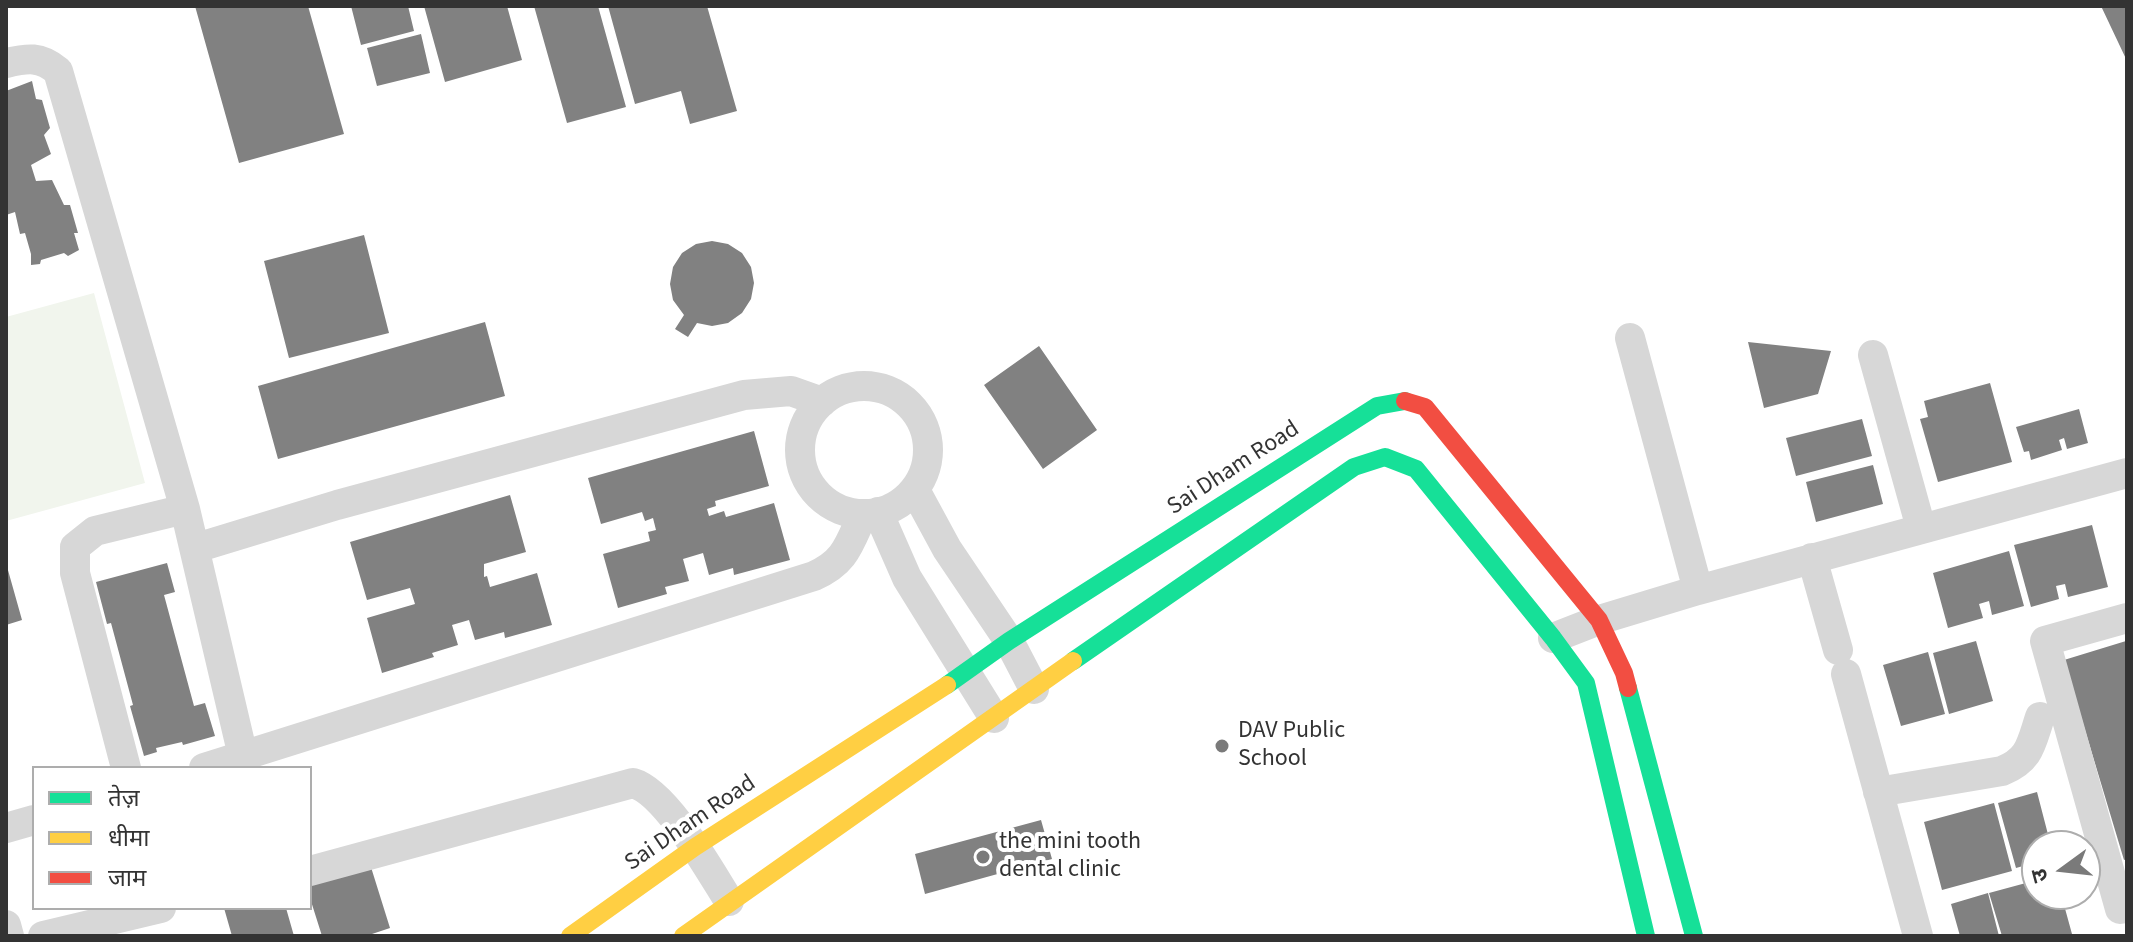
<!DOCTYPE html>
<meta charset="utf-8">
<style>
body{margin:0}
#map{position:relative;width:2133px;height:942px;overflow:hidden;background:#fff;font-family:"Source Sans 3","Noto Sans Devanagari",sans-serif}
canvas{display:block}
.frame{position:absolute;inset:0;border:8px solid #333;pointer-events:none}
.legend{position:absolute;left:32px;top:766px;width:280px;height:144px;box-sizing:border-box;background:#fff;border:2px solid #adadad;margin:0;padding:10px 14px;list-style:none;font-size:24px;color:#333}
.legend li{display:flex;align-items:center;gap:16px;height:40px}
.legend b{width:40px;border:2px solid #adadad}
.north{position:absolute;left:2021px;top:830px;width:80px;height:80px;box-sizing:border-box;background:#fff;border:2px solid #adadad;border-radius:50%;rotate:255deg;font-size:22px;font-weight:700;line-height:32px;text-align:center;color:#333}
.north::after{content:'';display:block;margin:auto;width:28px;height:36px;background:#7a7a7a;clip-path:polygon(50% 0,100% 100%,50% 72%,0 100%)}
</style>
<div id="map">
<canvas width="2133" height="942"></canvas>
<div class="frame"></div>
<ul class="legend">
<li><b style="height:10px;background:#16e098"></b>तेज़</li>
<li><b style="height:10px;background:#ffcf43"></b>धीमा</li>
<li><b style="height:10px;background:#f24e42"></b>जाम</li>
</ul>
<div class="north">उ</div>
</div>
<script>
const ctx = document.querySelector('canvas').getContext('2d');
ctx.lineJoin = 'round';
function fillPath(path, color) { ctx.fillStyle = color; ctx.fill(path, 'evenodd'); }
function stroke(path, color, width, dash) { ctx.strokeStyle = color; ctx.lineWidth = width; ctx.lineCap = dash ? 'butt' : 'round'; ctx.setLineDash(dash || []); ctx.stroke(path); }
function drawText(font, color, halo, rows, align = 'center') {
  ctx.font = font + ' "Source Sans 3",sans-serif'; ctx.lineWidth = 8; ctx.setLineDash([]); ctx.textBaseline = 'middle'; ctx.strokeStyle = halo; ctx.fillStyle = color; for (const [text, x, y, turn = 0] of rows) {
    ctx.save(); ctx.translate(x, y); ctx.rotate((+turn || 0) * Math.PI / 180); ctx.textAlign = isNaN(turn) ? turn : align; if (halo) ctx.strokeText(text, 0, 0); ctx.fillText(text, 0, 0); ctx.restore();
  }
}
const green = new Path2D(`
 M94,293l51,190 -139,38v-204z`);
const building = new Path2D(`
 M195,6h113l36,128 -105,29z
 M351,6h57l6,25 -53,14z
 M424,6h83l15,54 -77,22z
 M534,6h64l28,101 -59,16z
 M608,6h99l30,105 -47,13 -9,-33 -46,13z
 M2101,6h26v55z
 M421,34l9,39 -53,13 -10,-38z
 M32,81l4,18 6,1 8,28 -6,7 7,19 -20,11 5,16 16,-1 12,25h6l8,28h-4l5,17 -11,6 -4,-3 -23,7 -1,4 -9,1v-11l-6,-21 -5,1 -5,-22 -9,3v-124z
 M364,235l25,98 -100,25 -25,-97z
 M712,241l16,3 14,9 9,14 3,16 -3,16 -9,14 -14,10 -16,3 -15,-3 -9,14 -13,-8 9,-14 -11,-15 -3,-16 3,-17 9,-14 14,-9z
 M485,322l20,74 -227,63 -20,-73z
 M1748,342l83,9 -13,43 -54,14z
 M1039,346l58,84 -54,39 -59,-84z
 M1990,383l22,79 -74,20 -18,-63 8,-2 -4,-16z
 M2079,409l9,34 -21,6 -3,-11 -5,2 3,10 -31,10 -2,-9 -5,1 -8,-25z
 M1862,419l10,37 -76,20 -10,-38z
 M754,431l15,55 -54,15 1,5 -9,3 2,7 15,-5 2,6 48,-14 16,57 -56,15 -1,-7 -24,7 -6,-22 -20,6 6,22 -24,6 2,7 -49,14 -15,-54 47,-13 -2,-9 8,-2 -3,-12 -8,3 -3,-9 -41,12 -13,-46z
 M1873,465l10,39 -67,18 -10,-40z
 M510,495l16,57 -42,12v13l3,-1 3,11 47,-14 15,52 -47,13 -1,-6 -29,8 -6,-20 -17,5 6,20 -26,8 2,4 -52,16 -15,-55 48,-14 -5,-16 -43,12 -17,-58z
 M2092,525l16,62 -40,10 -3,-13 -9,2 3,13 -28,8 -17,-62z
 M2009,551l15,55 -32,9 -3,-14 -10,3 4,14 -35,10 -15,-55z
 M6,563l16,57 -16,5z
 M167,563l8,29 -11,3 30,111 11,-3 10,33 -32,9 -1,-3 -26,6 1,4 -13,4 -14,-50 3,-1 -22,-82 -4,1 -11,-42z
 M1976,641l17,60 -44,13 -16,-61z
 M2126,641l1,218 -3,1 -60,-200z
 M1928,652l17,62 -44,12 -18,-61z
 M2037,792l14,54h-14v16l-21,6 -18,-65z
 M1994,803l18,68 -70,19 -18,-68z
 M1041,820l11,39 -127,35 -10,-40z
 M370,864l20,64 -24,8h-44l-12,-38v-16z
 M2037,880v14h24l11,40 -70,2 -13,-43z
 M1988,893l11,43h-39l-9,-32z
 M224,908h62l8,28h-62z`);
const street = new Path2D(`
 M6,63c22,-5 34,-7 52,8l127,438 58,247
 M1630,338l68,252
 M1873,355l48,173
 M800 450a64 64 0 1 1 128 0a64 64 0 1 1-128 0Z
 M915,490l32,59 62,92 25,48
 M878,512l29,66 87,140
 M196,548l141,-43 407,-110 47,-4 31,11
 M1812,558l26,92
 M2127,618l-82,23 75,268 7,-1
 M1553,638l46,-18 99,-30 429,-117
 M1846,674l72,262
 M126,768l-51,-195v-26l20,-16 90,-22
 M204,768l610,-192c32,-14 35,-32 49,-62
 M1878,792l124,-21c28,-11 29,-27 38,-54
 M6,828l28,-8
 M310,871l323,-88c33,9 77,88 96,118
 M6,925l3,11
 M43,936l118,-28`);
const fast = new Path2D(`
 M1073,661l281,-194 31,-10 31,12 137,169 33,45 60,253
 M947,685l62,-44 368,-235 28,-5
 M1628,688l66,248`);
const slow = new Path2D(`
 M570,936l125,-89 252,-162
 M683,936l390,-275`);
const jam = new Path2D(`
 M1405,401l20,6 174,213 25,53 4,15`);
const markers = [
 [1222,746,8,"#7a7a7a"],
 [983,857,8,"#7a7a7a"]
];
const streetNames = [
 ["Sai Dham Road",1234,469,-33],
 ["Sai Dham Road",691,824,-34]
];
const poiNames = [
 ["DAV Public",1238,732],
 ["School",1238,760],
 ["the mini tooth",999,843],
 ["dental clinic",999,871]
];
fillPath(green, '#f1f5ed');
fillPath(building, '#818181');
stroke(street, '#d7d7d7', 30);
stroke(fast, '#16e098', 18);
stroke(slow, '#ffcf43', 18);
stroke(jam, '#f24e42', 18);
for (const [x, y, r, color] of markers) { const dot = new Path2D(); dot.arc(x, y, r, 0, 2 * Math.PI); ctx.fillStyle = color; ctx.fill(dot); stroke(dot, '#fff', 3); }
drawText('24px', '#333', '#fff', streetNames);
drawText('24px', '#333', '#fff', poiNames, 'left');
</script>
